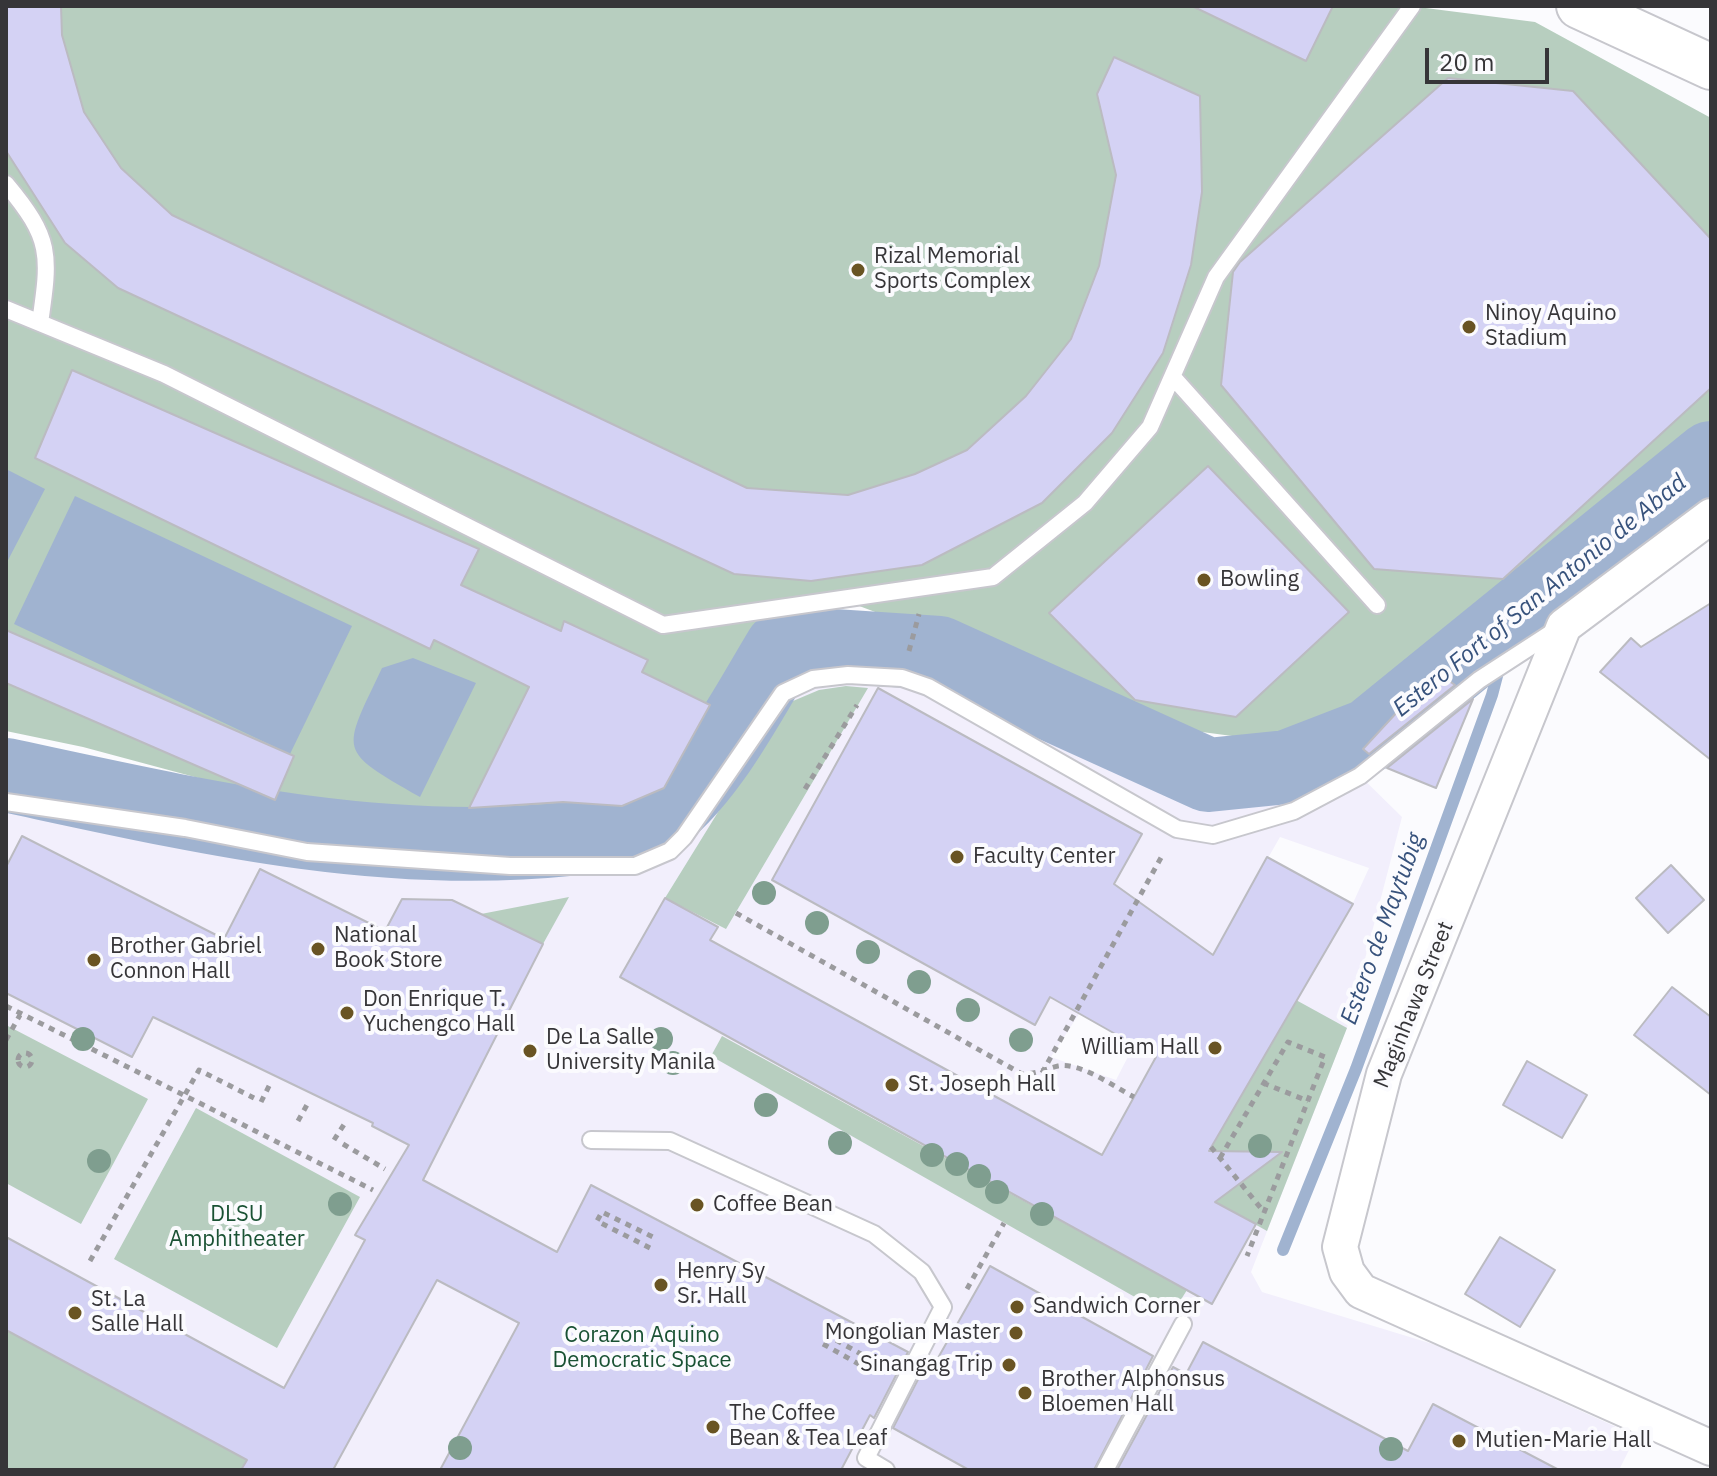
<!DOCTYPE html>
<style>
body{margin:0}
#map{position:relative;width:1717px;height:1476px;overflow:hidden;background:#fbfbfe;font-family:"IBM Plex Sans",sans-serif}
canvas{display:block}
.frame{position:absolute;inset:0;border:8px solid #363538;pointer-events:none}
.scale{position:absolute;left:1425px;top:48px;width:124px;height:36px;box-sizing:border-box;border:4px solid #363538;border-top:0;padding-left:10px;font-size:24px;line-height:28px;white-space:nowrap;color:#363538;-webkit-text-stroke:6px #fbfbfe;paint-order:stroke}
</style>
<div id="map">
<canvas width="1717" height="1476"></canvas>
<div class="frame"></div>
<div class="scale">20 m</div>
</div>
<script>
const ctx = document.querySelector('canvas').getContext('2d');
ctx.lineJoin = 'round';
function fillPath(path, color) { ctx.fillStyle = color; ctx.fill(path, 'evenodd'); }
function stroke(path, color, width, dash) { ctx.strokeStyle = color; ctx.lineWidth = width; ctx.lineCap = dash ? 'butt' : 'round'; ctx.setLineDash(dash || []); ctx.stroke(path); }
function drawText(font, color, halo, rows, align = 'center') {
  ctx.font = font + ' "IBM Plex Sans",sans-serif'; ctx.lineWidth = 8; ctx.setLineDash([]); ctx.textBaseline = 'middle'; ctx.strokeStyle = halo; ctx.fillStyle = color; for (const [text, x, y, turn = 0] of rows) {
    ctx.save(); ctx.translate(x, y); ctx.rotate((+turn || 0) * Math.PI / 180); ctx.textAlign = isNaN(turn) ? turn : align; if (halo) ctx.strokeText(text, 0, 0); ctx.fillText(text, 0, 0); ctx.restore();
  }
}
const education = new Path2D(`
 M858,642l325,146 162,-27 57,56 -55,211 -96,244 11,20 174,53 200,91 -17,34h-1613v-699l196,43 14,-30 154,70 270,-13 48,-21 114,-157 32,-20zM1280,837l89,31 -16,35 -85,-45zM1079,1014l55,31 -18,35 -65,-23z`);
const green = new Path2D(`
 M6,6h1404l125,16 176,96v303l-347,283 -94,37 -83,-11 -333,-126 -57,8 -32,25 -29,53 -80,122 -316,4 -257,-69 -77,-16z
 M846,686l22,2 -142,241 -61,-31 105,-170 23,-27 26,-11z
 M569,897l-26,47 -62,-30z
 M1296,1000l51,28 -80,203 -64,-36 -11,-16z
 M6,1025l142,74 -67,125 -75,-41z
 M722,1036l465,254 -17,27 -459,-261z
 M196,1108l164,89 -83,151 -163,-89z
 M6,1330l241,130 -6,10h-235z`);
const water = new Path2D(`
 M6,469l39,20 -39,75z
 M75,496l277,130 -62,128 -276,-130z
 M413,658l63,25 -56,114c-84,-48 -78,-44 -38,-129z`);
const stream = new Path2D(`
 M1283,1250l73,-181 136,-374 20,-76`);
const river = new Path2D(`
 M6,775c187,40 371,84 563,64 26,-3 61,-1 83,-16 55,-38 95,-118 129,-174l52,-3 106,7 269,122 79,-8 83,-32 341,-277`);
const building = new Path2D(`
 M6,6h55l1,29 22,77 37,56 51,47 575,273 101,7 67,-21 52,-24 59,-54 45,-57 28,-73 17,-91 -19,-81 17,-37 86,39 2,96 -11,73 -28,88 -51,80 -70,70 -120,62 -111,16 -77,-7 -616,-286 -53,-45 -59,-92z
 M1192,6h141l-27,55z
 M1448,78l125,13 138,148v149l-208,191 -129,-10 -153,-184 12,-113 7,-10z
 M72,370l407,179 -18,36 100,46 3,-10 84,39 -6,12 68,33 -46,83 -42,18 -59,-4 -94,6 60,-121 -95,-47 -4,9 -395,-191z
 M1208,466l141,146 -113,105 -101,-17 -86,-87z
 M1711,603v157l-111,-88 31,-34 10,9z
 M6,630l288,126 -19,44 -269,-117z
 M1435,671l20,14 -86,69 -6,-5z
 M878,688l264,146 -28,50 99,71 54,-98 86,47 -144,247 73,1 -67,50 41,22 -44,80 -592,-327 45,-79 53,29 -8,13 392,215 54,-98 -106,-60 -15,28 -263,-145z
 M1473,699l-37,89 -49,-20z
 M22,836l202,103 36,-70 125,62 17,-32 50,1 91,44 -120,236 134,72 34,-67 317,167 -34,66 -4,-3 -29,55h-401l79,-147 -82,-43 -104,190h-92l6,-10 -241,-130v-93l278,151 81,-148 -10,-5 54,-90 -37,-19 1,-3 -220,-106 -21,40 -126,-64v-126z
 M1671,865l33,35 -36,33 -32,-35z
 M1672,987l39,30v78l-77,-60z
 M1527,1061l60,34 -25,43 -59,-33z
 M1500,1237l55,33 -35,57 -55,-33z
 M990,1266l163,90 -59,114h-125l-76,-42 34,-66 7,3z
 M1203,1342l205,109 25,-47 126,66h-442l56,-103 13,7z`);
const path = new Path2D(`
 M909,651l10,-37
 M805,789l52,-84
 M736,913l286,161c14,0 23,-5 36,-8 23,-4 56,21 76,31
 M6,1006l367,184
 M6,1040l14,-25
 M18 1060a7 7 0 1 1 14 0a7 7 0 1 1-14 0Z
 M1042,1073l121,-219
 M1263,1083l45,18
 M261,1102l10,-20
 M298,1121l10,-18
 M334,1140l11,-17
 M343,1144l42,25
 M1211,1147l53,65
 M1220,1158l68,-116 37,15 -78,199
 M650,1248l-53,-27 5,-9 53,26
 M90,1261l109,-191 55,28
 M967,1289l37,-66
 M823,1344l50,28 4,-9 -50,-28`);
const lane = new Path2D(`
 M6,184c46,55 44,70 34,139
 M6,309l158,65 499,251 330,-48 92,-74 65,-76 66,-150 196,-271
 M1173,377l204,228
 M6,802l179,26 122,24 203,14h125l35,-15 14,-14 99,-144 30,-14 35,-4 54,3 26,9 249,142 36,6 81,-24 66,-35 119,-96 80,-52
 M591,1140l79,1 204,93 48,38 21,35 -77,151 20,12
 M1105,1470l78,-146`);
const street = new Path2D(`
 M1711,516l-147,110 -180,448 -44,173 7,25 14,19 350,157`);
const secondary = new Path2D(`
 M1579,6l132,61`);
const trees = [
 [764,893],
 [817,923],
 [868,952],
 [919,982],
 [968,1010],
 [83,1039],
 [661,1039],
 [1021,1040],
 [673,1063],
 [766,1105],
 [840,1143],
 [1260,1146],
 [932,1155],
 [99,1161],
 [957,1164],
 [979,1176],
 [997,1192],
 [340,1204],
 [1042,1214],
 [460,1448],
 [1391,1449]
];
const markers = [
 [858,270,8,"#695423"],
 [1469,327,8,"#695423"],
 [1204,580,8,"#695423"],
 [957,857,8,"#695423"],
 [318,949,8,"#695423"],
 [94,960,8,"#695423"],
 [347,1013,8,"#695423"],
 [1215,1048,8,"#695423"],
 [530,1051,8,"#695423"],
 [892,1085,8,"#695423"],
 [697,1205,8,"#695423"],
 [661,1285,8,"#695423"],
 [1017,1307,8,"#695423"],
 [75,1313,8,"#695423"],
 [1016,1333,8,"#695423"],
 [1009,1365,8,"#695423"],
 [1025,1393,8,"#695423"],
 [713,1427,8,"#695423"],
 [1459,1441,8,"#695423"]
];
const poiNames = [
 ["Rizal Memorial",874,257],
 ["Sports Complex",874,282],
 ["Ninoy Aquino",1485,314],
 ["Stadium",1485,339],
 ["Bowling",1220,580],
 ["Faculty Center",973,857],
 ["National",334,936],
 ["Book Store",334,961],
 ["Brother Gabriel",110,947],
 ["Connon Hall",110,972],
 ["Don Enrique T.",363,1000],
 ["Yuchengco Hall",363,1025],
 ["De La Salle",546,1038],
 ["University Manila",546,1063],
 ["William Hall",1199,1048,"right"],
 ["St. Joseph Hall",908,1085],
 ["Coffee Bean",713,1205],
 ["Henry Sy",677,1272],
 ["Sr. Hall",677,1297],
 ["St. La",91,1300],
 ["Salle Hall",91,1325],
 ["Sandwich Corner",1033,1307],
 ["Mongolian Master",1000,1333,"right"],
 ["Sinangag Trip",993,1365,"right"],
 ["Brother Alphonsus",1041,1380],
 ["Bloemen Hall",1041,1405],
 ["The Coffee",729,1414],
 ["Bean & Tea Leaf",729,1439],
 ["Mutien-Marie Hall",1475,1441]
];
const streetNames = [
 ["Maginhawa Street",1414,1005,-68]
];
const parkNames = [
 ["DLSU",237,1215],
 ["Amphitheater",237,1240],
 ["Corazon Aquino",642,1336],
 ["Democratic Space",642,1361]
];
const waterNames = [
 ["Estero Fort of San Antonio de Abad",1540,596,-39],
 ["Estero de Maytubig",1383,929,-70]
];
fillPath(education, '#f2effc');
fillPath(green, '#b7cebf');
fillPath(water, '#a0b3d0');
stroke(stream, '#a0b3d0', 12);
stroke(river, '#a0b3d0', 74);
fillPath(building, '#d4d2f4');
stroke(building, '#bbbbc1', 2);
stroke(lane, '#c7c7cd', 20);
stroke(street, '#c7c7cd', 38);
stroke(secondary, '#c7c7cd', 48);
stroke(path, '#9b9b9e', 5, [6, 6]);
stroke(lane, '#fff', 16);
stroke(street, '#fff', 34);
stroke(secondary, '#fff', 44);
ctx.fillStyle = '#7f9e8f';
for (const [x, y] of trees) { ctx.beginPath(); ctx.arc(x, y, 12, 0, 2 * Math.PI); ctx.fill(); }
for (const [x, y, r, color] of markers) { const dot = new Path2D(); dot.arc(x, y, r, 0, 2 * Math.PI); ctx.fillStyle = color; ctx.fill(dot); stroke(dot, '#fbfbfe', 3); }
drawText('22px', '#363538', '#fbfbfe', poiNames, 'left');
drawText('22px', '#363538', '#fbfbfe', streetNames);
drawText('22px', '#1a5234', '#fbfbfe', parkNames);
drawText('italic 24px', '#37527c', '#fbfbfe', waterNames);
</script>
